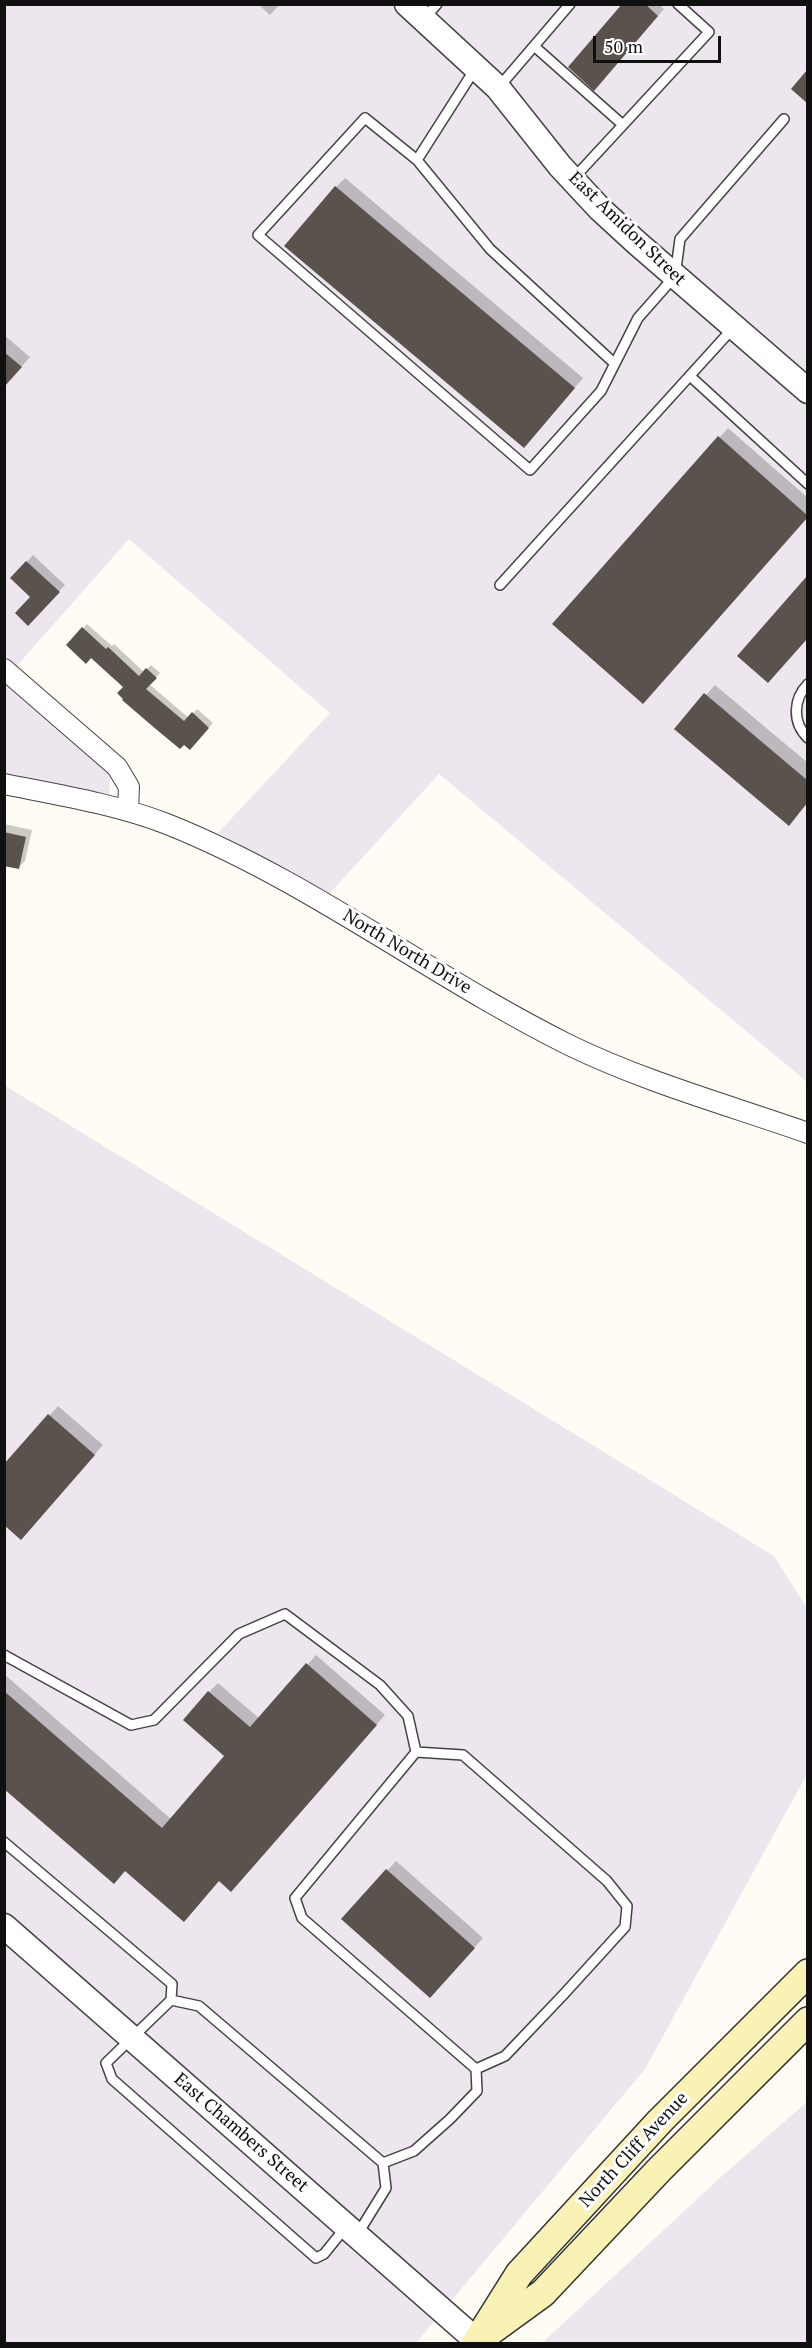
<!DOCTYPE html>
<style>
body{margin:0}
#map{position:relative;width:812px;height:2348px;overflow:hidden;background:#fefcf4;font-family:"PT Serif",serif}
canvas{display:block}
.frame{position:absolute;inset:0;border:6px solid #101010;pointer-events:none}
.scale{position:absolute;left:593px;top:36px;width:128px;height:27px;box-sizing:border-box;border:3px solid #101010;border-top:0;padding-left:8px;font-size:18px;line-height:21px;white-space:nowrap;color:#101010;-webkit-text-stroke:4px #fff;paint-order:stroke}
</style>
<div id="map">
<canvas width="812" height="2348"></canvas>
<div class="frame"></div>
<div class="scale">50 m</div>
</div>
<script>
const ctx = document.querySelector('canvas').getContext('2d');
ctx.lineJoin = 'round';
function fillPath(path, color) { ctx.fillStyle = color; ctx.fill(path, 'evenodd'); }
function stroke(path, color, width, dash) { ctx.strokeStyle = color; ctx.lineWidth = width; ctx.lineCap = dash ? 'butt' : 'round'; ctx.setLineDash(dash || []); ctx.stroke(path); }
function drawText(font, color, halo, rows, align = 'center') {
  ctx.font = font + ' "PT Serif",serif'; ctx.lineWidth = 6; ctx.setLineDash([]); ctx.textBaseline = 'middle'; ctx.strokeStyle = halo; ctx.fillStyle = color; for (const [text, x, y, turn = 0] of rows) {
    ctx.save(); ctx.translate(x, y); ctx.rotate((+turn || 0) * Math.PI / 180); ctx.textAlign = isNaN(turn) ? turn : align; if (halo) ctx.strokeText(text, 0, 0); ctx.fillText(text, 0, 0); ctx.restore();
  }
}
const industrial = new Path2D(`
 M802,4l5,5v1073l-368,-308 -110,120 -111,-61 112,-120 -201,-174 -113,128 -11,-10v-652z
 M4,682l106,93 -1,24 -104,-20z
 M4,1085l770,471 33,52v166l-162,295 -229,274h-411z
 M807,2102v241h-265l180,-167z`);
const shadow = new Path2D(`
 M258,4h22l-10,11z
 M624,4h35l5,5 -63,73z
 M345,178l238,200 -50,59 -197,-250z
 M4,335l26,22 -26,29z
 M728,428l80,70v19l-156,176 -98,-69z
 M33,555l32,30 -37,39 4,-27 -20,-19z
 M808,579v59l-31,34 -38,-16z
 M87,624l25,22 2,-2 30,28 7,-7 9,8 -11,11 40,34 8,-9 16,14 -19,21 -103,-88 -23,-11z
 M715,685l93,78v40l-10,11 -122,-85z
 M4,824l28,6 -7,31 -7,7 -14,-4z
 M58,1406l45,39 -73,84 -26,-63z
 M316,1655l69,60 -145,165 -114,-11 -122,-82v-113l167,145 55,-63 -41,-37 24,-27 9,-9 42,36z
 M396,1861l87,77 -44,49 -96,-68z`);
const building = new Path2D(`
 M622,4h23l13,12 -64,75 -26,-24z
 M807,70v33l-16,-14z
 M335,186l240,202 -51,60 -240,-202z
 M4,352l18,15 -18,20z
 M718,436l89,79v3l-164,186 -91,-80z
 M26,561l34,31 -32,34 -13,-13 15,-16 -20,-19z
 M807,576v63l-39,44 -31,-27z
 M82,627l24,22 2,-2 31,29 7,-8 11,10 -11,11 38,32 8,-9 17,16 -19,22 -6,-5 -4,4 -23,-19 -35,-30 1,-1 -6,-6 6,-6 -32,-29 -5,6 -20,-19z
 M704,693l103,87v23l-18,23 -115,-97z
 M4,832l22,5 -7,32 -15,-3z
 M48,1414l47,41 -74,85 -17,-15v-61z
 M306,1663l71,62 -146,167 -12,-11 -35,41 -59,-51 -11,13 -110,-95v-98l158,137 62,-72 -41,-36 25,-29 42,36z
 M386,1869l89,79 -45,50 -89,-79z`);
const service = new Path2D(`
 M424,19l13,-15
 M534,46l89,79
 M475,69l-58,91 73,89 124,114
 M499,87l71,-83
 M417,160l-52,-42 -107,117 272,235 71,-79 37,-73 37,-42 5,-37 104,-120
 M573,179l136,-147 -31,-28
 M690,376l118,108
 M500,585l234,-258
 M808,684c-15,15 -16,39 0,54
 M4,1655l127,70 23,-5 85,-86 46,-20 95,71 28,31 8,36 -121,146 7,20 174,151 1,22 -27,28 -36,32 -31,12
 M416,1752l47,3 144,126 20,25 -2,21 -61,67 -59,62 -29,13
 M4,1842l168,142 -1,16 -65,63 6,16 204,179 8,-4 21,-26
 M171,2000l28,6 184,157 3,25 -29,47`);
const minor = new Path2D(`
 M4,669l113,98 12,20 -1,23
 M4,784c55,11 111,20 163,40 143,57 265,153 402,221 76,37 159,60 239,88`);
const tertiary = new Path2D(`
 M407,4l91,84 62,78 40,43 37,34 171,148
 M4,1926l473,415`);
const secondary = new Path2D(`
 M488,2333l55,-40 116,-123 149,-149
 M475,2344l44,-70 141,-153 148,-148`);
const streetNames = [
 ["East Amidon Street",627,229,44],
 ["North North Drive",407,952,31],
 ["East Chambers Street",241,2133,41],
 ["North Cliff Avenue",634,2150,-47]
];
fillPath(industrial, '#ede6ee');
fillPath(shadow, '#0003');
fillPath(building, '#59524d');
stroke(service, '#434343', 12);
stroke(minor, '#434343', 22);
stroke(tertiary, '#434343', 27);
stroke(secondary, '#323232', 30);
stroke(service, '#fff', 9);
stroke(minor, '#fff', 20);
stroke(tertiary, '#fff', 24);
stroke(secondary, '#faf2b4', 27);
drawText('18px', '#101010', '#fff', streetNames);
</script>
